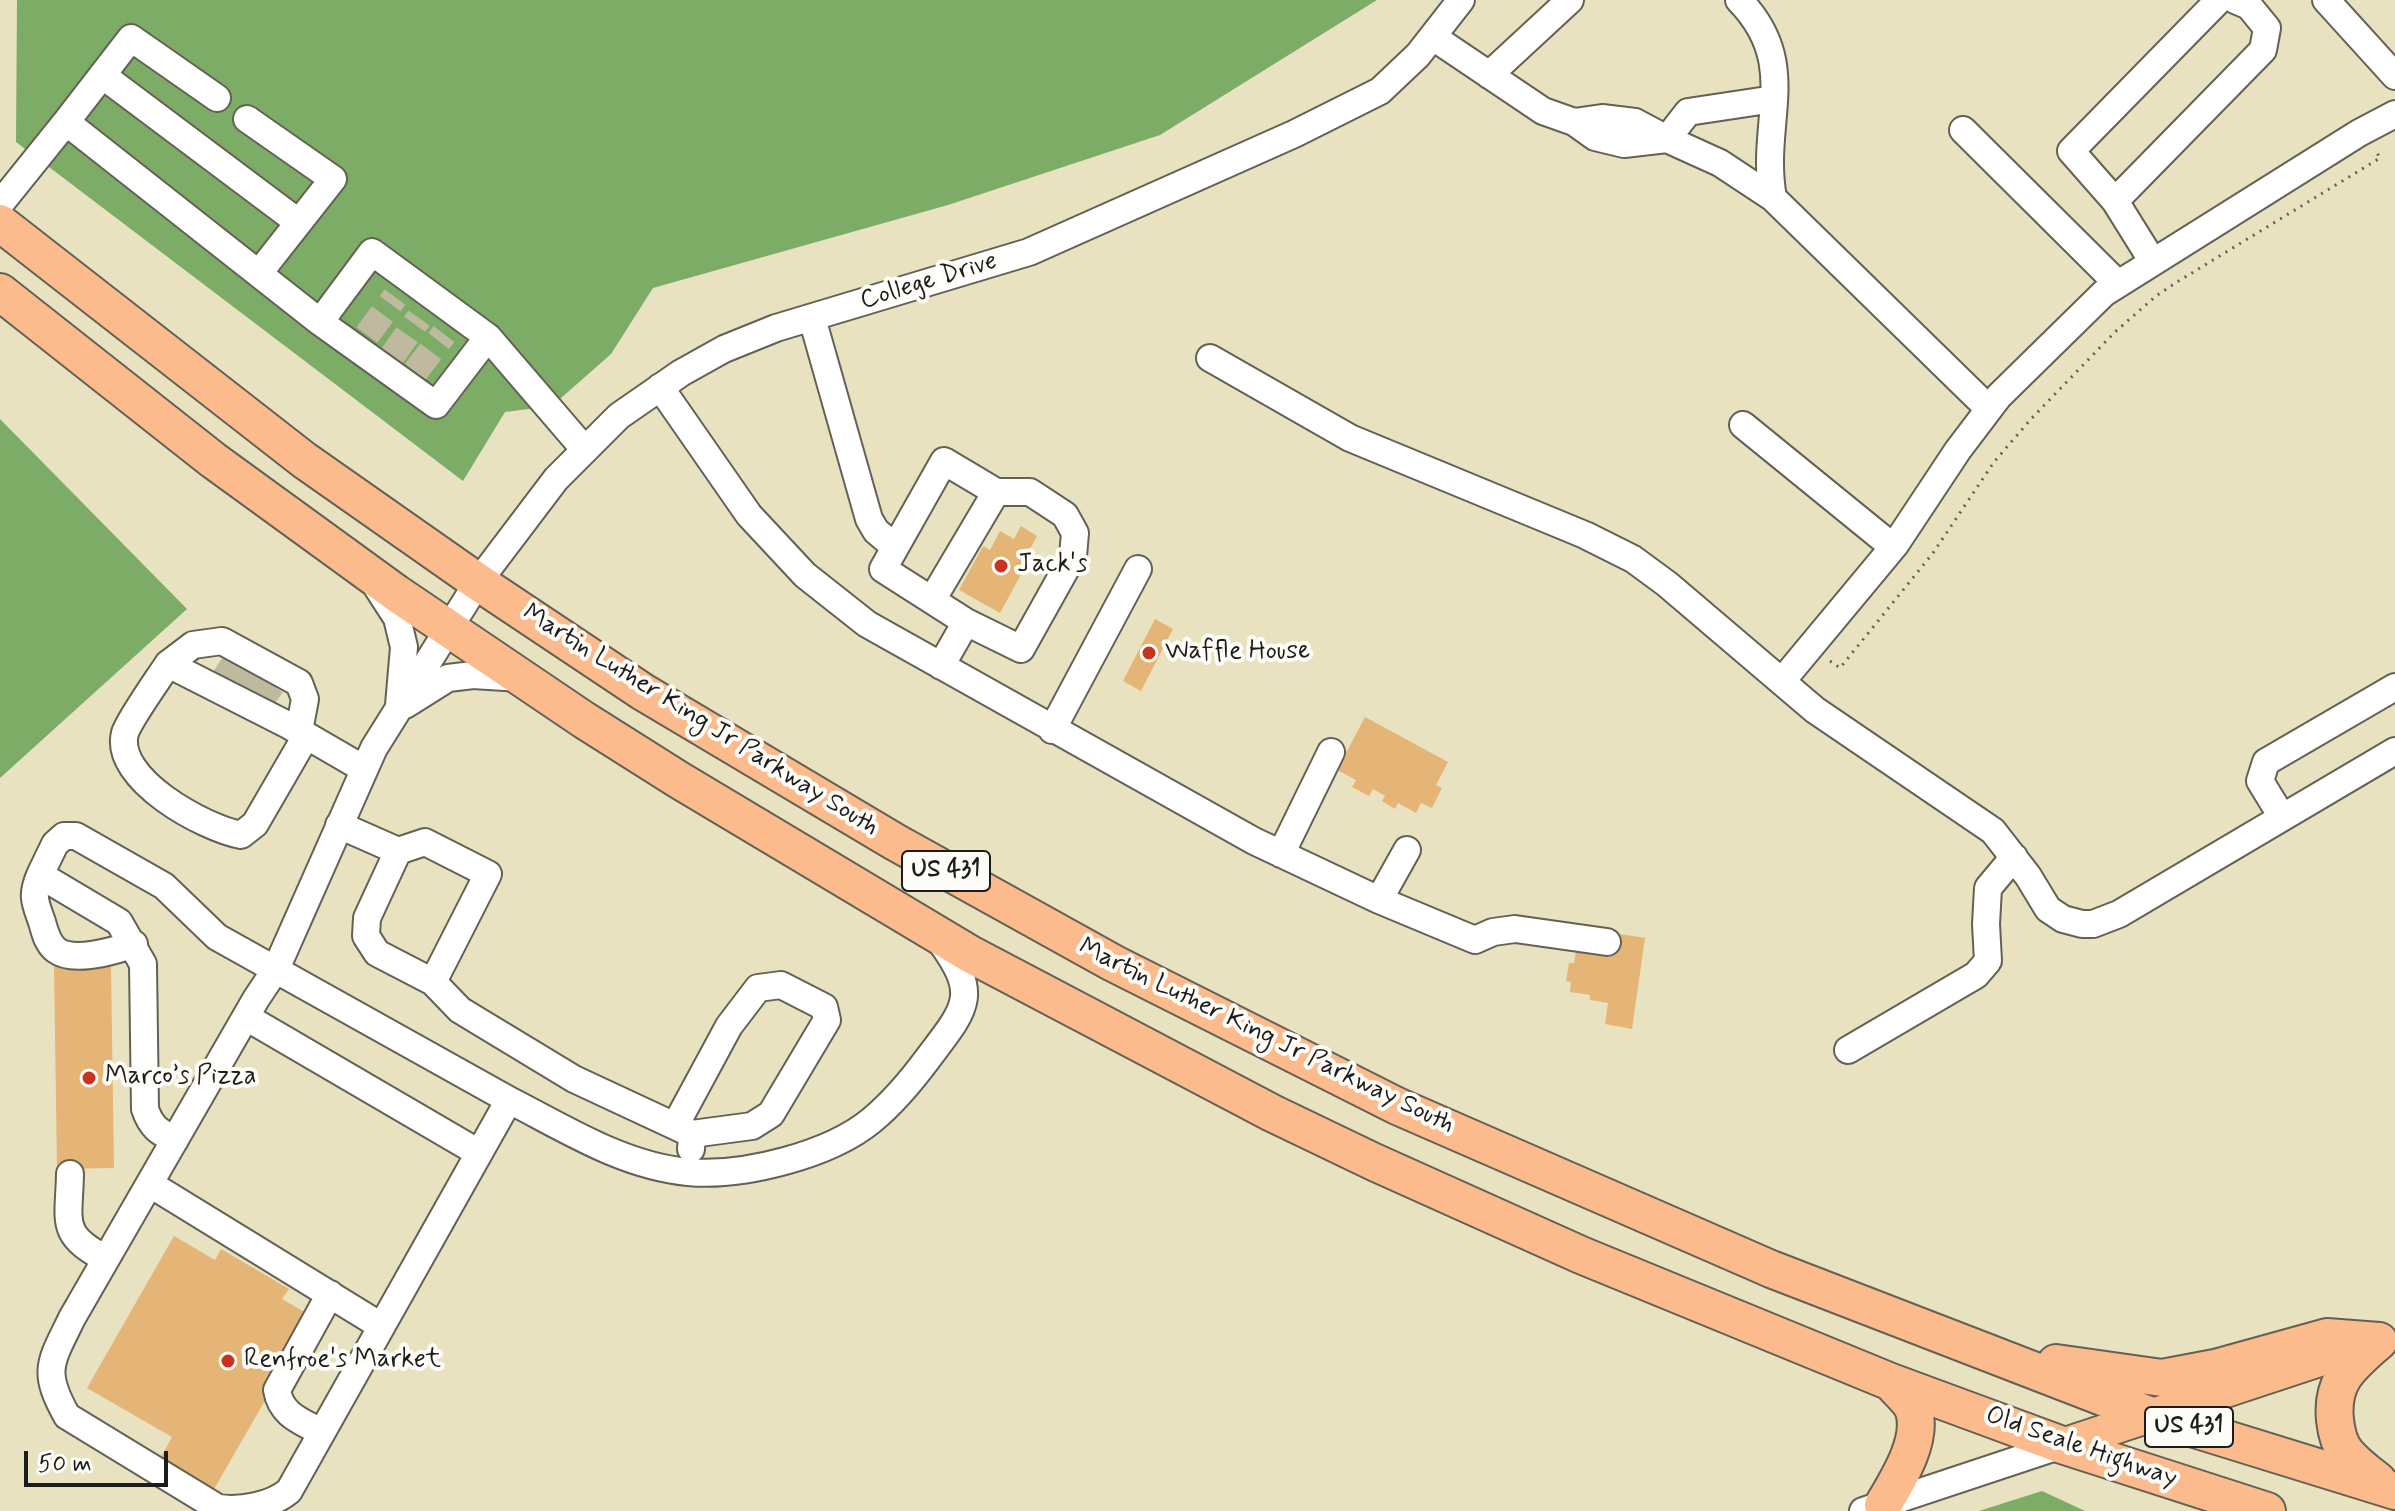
<!DOCTYPE html>
<meta charset="utf-8">
<style>
body{margin:0}
#map{position:relative;width:2395px;height:1511px;overflow:hidden;background:#e8e2c0;font-family:Mynerve,sans-serif}
canvas{display:block}
.scale{position:absolute;left:24px;top:1451px;width:144px;height:36px;box-sizing:border-box;border:4px solid #1c1c1c;border-top:0;padding-left:10px;font-size:24px;line-height:28px;white-space:nowrap;color:#1c1c1c;-webkit-text-stroke:6px #fdfcf7;paint-order:stroke}
</style>
<div id="map">
<canvas width="2395" height="1511"></canvas>
<div class="scale">50 m</div>
</div>
<script>
const ctx = document.querySelector('canvas').getContext('2d');
ctx.lineJoin = 'round';
function fillPath(path, color) { ctx.fillStyle = color; ctx.fill(path, 'evenodd'); }
function stroke(path, color, width, dash) { ctx.strokeStyle = color; ctx.lineWidth = width; ctx.lineCap = dash ? 'butt' : 'round'; ctx.setLineDash(dash || []); ctx.stroke(path); }
function drawText(font, color, halo, rows, align = 'center') {
  ctx.font = font + ' Mynerve,sans-serif'; ctx.lineWidth = 8; ctx.setLineDash([]); ctx.textBaseline = 'middle'; ctx.strokeStyle = halo; ctx.fillStyle = color; for (const [text, x, y, turn = 0] of rows) {
    ctx.save(); ctx.translate(x, y); ctx.rotate((+turn || 0) * Math.PI / 180); ctx.textAlign = isNaN(turn) ? turn : align; if (halo) ctx.strokeText(text, 0, 0); ctx.fillText(text, 0, 0); ctx.restore();
  }
}
const forest = new Path2D(`
 M17,0h1360l-217,135 -212,70 -295,83 -42,66 -59,52 -47,6 -42,69 -447,-339z
 M0,419l187,190 -187,169z
 M2042,1491l43,20h-106z`);
const building = new Path2D(`
 M1021,526l16,10 -12,22 4,2 -29,53 -41,-23 24,-44 7,4 10,-19 14,8z
 M1155,619l18,10 -32,62 -18,-10z
 M1365,717l83,45 -12,23 6,3 -10,20 -11,-5 -5,10 -18,-10 -3,6 -13,-8 3,-5 -12,-7 -4,7 -17,-9 4,-7 -19,-10z
 M1620,934l25,4 -13,91 -27,-5 3,-21 -18,-3v-5l-20,-3 1,-10 -5,-1 3,-18h5l2,-12 22,4v-4l19,2z
 M111,966l3,202 -57,1 -3,-202z
 M174,1236l41,24 6,-11 68,40 -7,10 31,18 -100,174 -53,-32 12,-22 -85,-49z`);
const minorTunnel = new Path2D(`
 M367,335l28,-38
 M392,356l27,-38
 M415,372l29,-38
 M224,679l11,-17
 M241,692l13,-18
 M260,702l12,-17`);
const path = new Path2D(`
 M1830,661l10,7 93,-115 61,-91 37,-43 84,-87 41,-36 21,-14 203,-124 -4,-7`);
const minor = new Path2D(`
 M1739,0c63,65 20,121 34,198
 M2326,0l69,76
 M1433,37l110,74 31,11 21,15 29,7 43,-5 21,-27 86,-13
 M102,75l196,147
 M1489,75l81,-75
 M247,119l86,60 -74,94
 M66,122l65,-84 86,60
 M1574,122l28,-4 33,4 32,17 53,24 53,35 216,211
 M1963,130l155,154
 M2115,201l148,-151 4,-22 -18,-22 -14,-6
 M0,204l66,-82 254,200 52,-70 116,85 97,113
 M2153,262l-38,-61 -44,-50 148,-151
 M812,318l57,201 7,12 19,16
 M320,322l116,83 52,-68
 M1210,358l140,80 235,97 48,24 34,25 148,126 178,121 35,45 20,33 15,10 19,5h11l26,-10 276,-163
 M660,387l89,128 56,60 62,49 387,217 125,59 96,40 18,-8 22,-3 92,13
 M1743,425l150,122
 M375,584l22,34 7,29 -5,58
 M932,600l64,-108h34l35,23 10,18 -2,23 -52,93 -55,-27 -83,-53 61,-108 52,31
 M168,664l25,-19 29,-4 77,42 6,16 -6,32
 M941,666l25,-44
 M1782,681l113,-136 63,-95 41,-54 105,-103 255,-160 36,-19
 M405,705l43,-27 25,-3 48,3
 M1052,730l86,-161
 M306,736l-51,88 -14,11c-37,-7 -128,-56 -116,-102 4,-13 34,-55 43,-69l122,62 74,43
 M2282,817l-22,-36 6,-19 129,-75
 M339,825l59,26 27,-9 63,32 -55,108
 M398,851l-31,67 -1,18 11,17 56,29 27,28 114,69 118,55
 M1281,854l50,-102
 M40,875c-9,21 -5,27 2,47 3,10 5,21 14,28 17,13 58,1 78,-6
 M1379,900l28,-50
 M246,1017l233,136
 M1848,1050l128,-75 12,-14 -2,-37 2,-36 26,-31
 M509,1100c57,29 114,66 179,72 55,5 142,-17 184,-52 23,-19 40,-40 57,-63 37,-49 51,-62 11,-116
 M675,1126l54,-100 29,-38 23,-3 43,22 3,13 -56,94 -19,12 -60,8 -1,15
 M175,1140c-16,-8 -24,-13 -30,-31l-2,-145 -24,-42 -79,-47 15,-31 9,-8h12l88,50 53,51 292,163 -220,391c-18,15 -48,20 -71,17l-151,-92c-26,-46 -16,-54 5,-98l184,-319 20,-30 98,-221 104,-166 78,-103 63,-63 62,-43 43,-24 52,-21 253,-76 265,-118 86,-43 38,-36 43,-55
 M70,1174c-1,49 -11,60 36,85
 M150,1184l231,142
 M321,1432c-20,-11 -40,-17 -44,-42l53,-96
 M1863,1511l199,-66`);
const major = new Path2D(`
 M2062,1445l312,-103`);
const highway = new Path2D(`
 M0,223l304,237 174,122 165,110 252,150 218,121 284,143 374,163 378,146 246,76
 M0,292l213,168 183,133 188,127 95,60 291,174 302,159 102,49 207,93 310,127 171,63 205,66
 M2056,1363l106,15 53,-10 112,-31 52,4
 M2378,1481c-11,-9 -25,-19 -33,-30 -6,-8 -9,-22 -10,-31 -4,-40 16,-54 44,-79
 M1883,1505c14,-24 40,-64 31,-94 -3,-10 -17,-21 -23,-29`);
const markers = [
 [1001,566,8,"#c8321e"],
 [1149,653,8,"#c8321e"],
 [89,1078,8,"#c8321e"],
 [228,1361,8,"#c8321e"]
];
const shields = [
 [946,871,88],
 [2189,1427,88]
];
const shieldNames = [
 ["US 431",946,871],
 ["US 431",2189,1427]
];
const streetNames = [
 ["College Drive",929,282,-17],
 ["Martin Luther King Jr Parkway South",700,721,32],
 ["Martin Luther King Jr Parkway South",1266,1037,26],
 ["Old Seale Highway",2081,1448,19]
];
const poiNames = [
 ["Jack's",1017,566],
 ["Waffle House",1165,653],
 ["Marco’s Pizza",105,1078],
 ["Renfroe's Market",244,1361]
];
fillPath(forest, '#7cac66');
fillPath(building, '#e5b477');
stroke(minorTunnel, '#bfba9f', 26, [26, 13]);
stroke(minor, '#636155', 30);
stroke(major, '#636155', 36);
stroke(highway, '#636155', 40);
stroke(path, '#636155', 3, [2, 6]);
stroke(minor, '#fff', 26);
stroke(major, '#fbbb8d', 32);
stroke(highway, '#fbbb8d', 36);
for (const [x, y, r, color] of markers) { const dot = new Path2D(); dot.arc(x, y, r, 0, 2 * Math.PI); ctx.fillStyle = color; ctx.fill(dot); stroke(dot, '#fdfcf7', 3); }
for (const [x, y, w] of shields) { const box = new Path2D(); box.roundRect(x - w / 2, y - 20, w, 40, 6); ctx.fillStyle = '#fdfcf7'; ctx.fill(box); stroke(box, '#1c1c1c', 2); }
drawText('bold 24px', '#1c1c1c', null, shieldNames);
drawText('26px', '#1c1c1c', '#fdfcf7', streetNames);
drawText('26px', '#1c1c1c', '#fdfcf7', poiNames, 'left');
</script>
